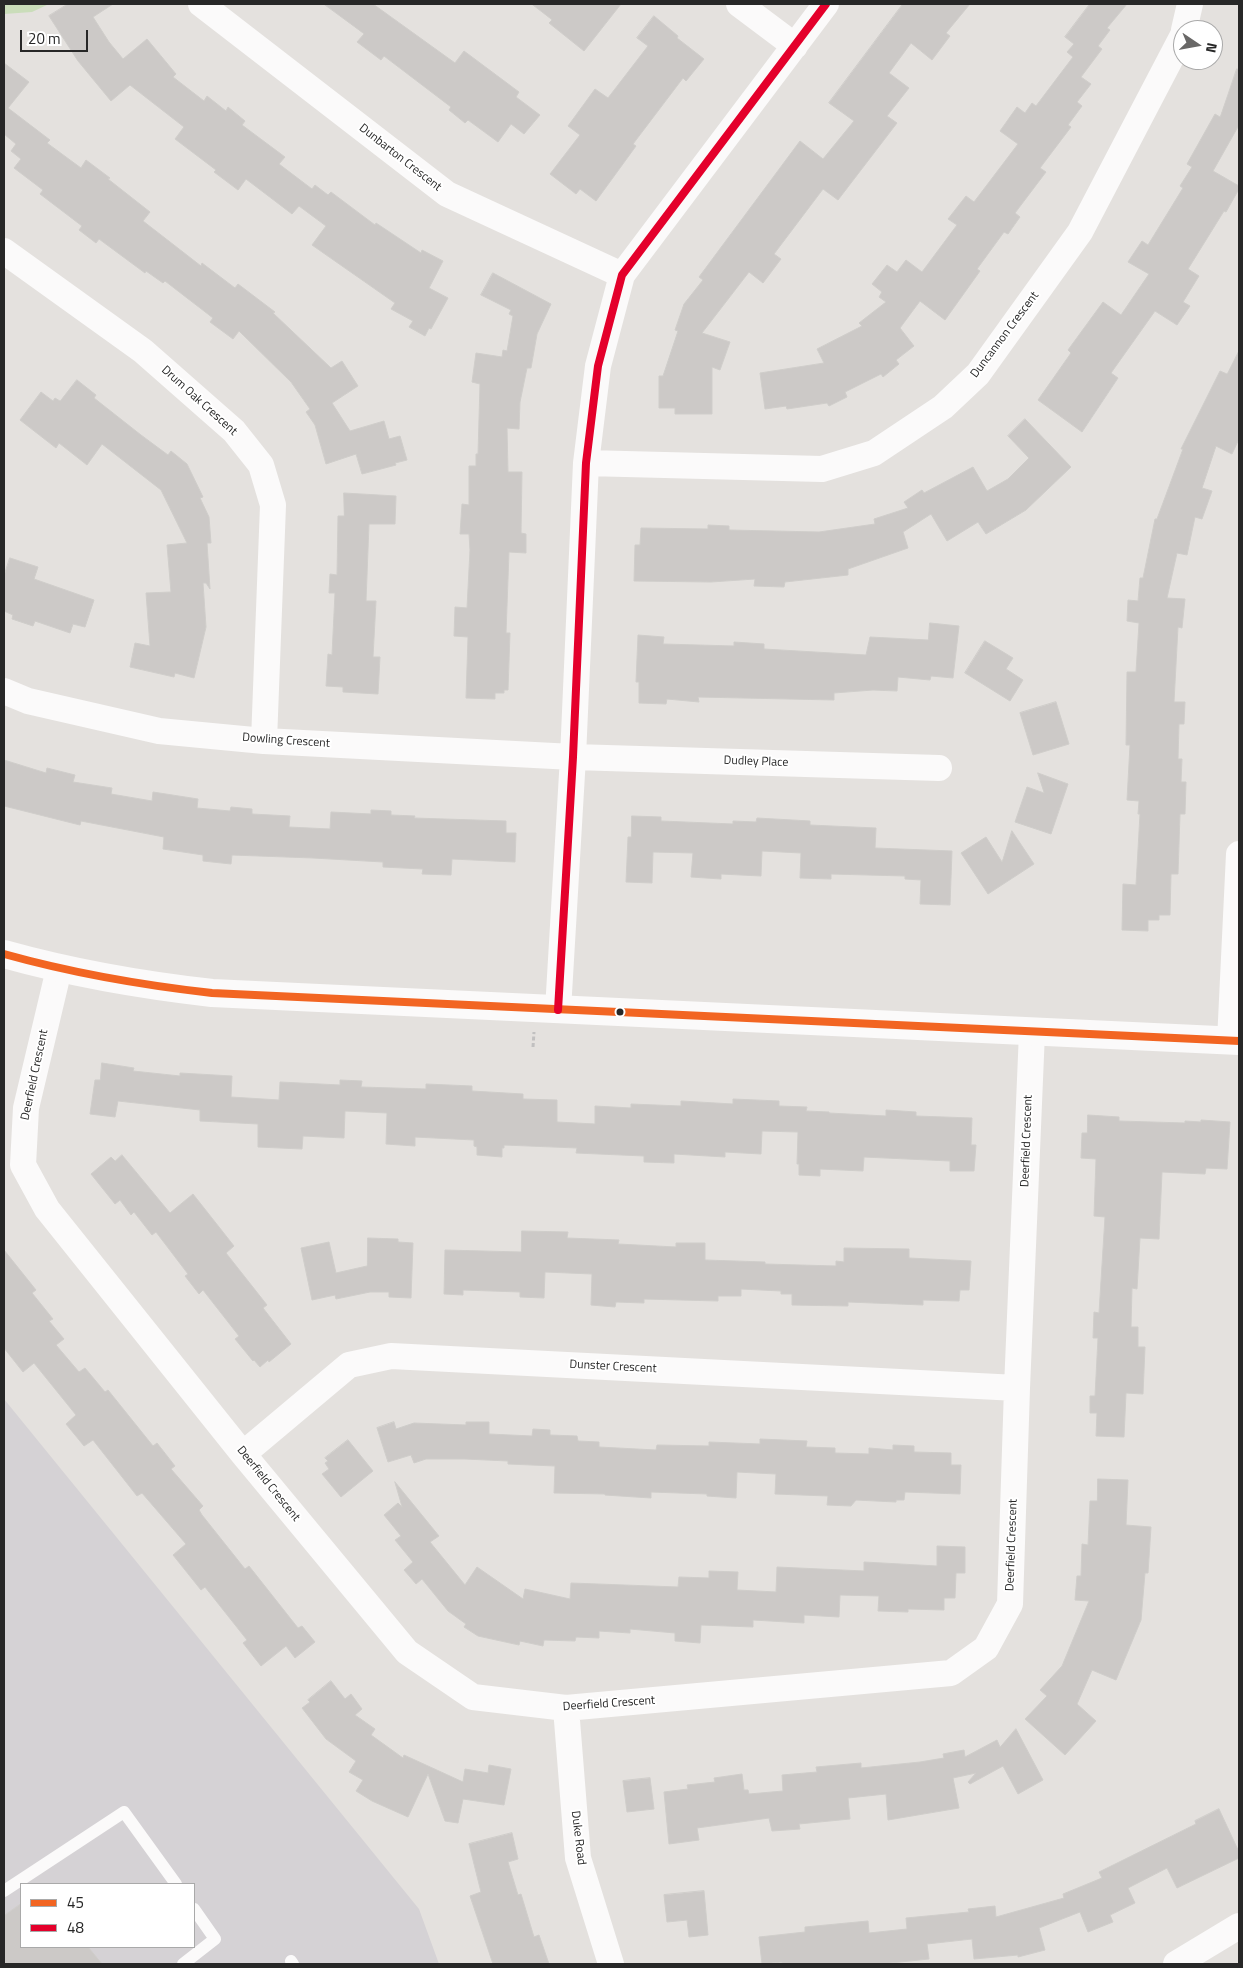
<!DOCTYPE html>
<style>
body{margin:0}
#map{position:relative;width:1243px;height:1968px;overflow:hidden;background:#e4e1de;font-family:"Titillium Web",sans-serif}
canvas{display:block}
.frame{position:absolute;inset:0;border:5px solid #272727;pointer-events:none}
.legend{position:absolute;left:20px;top:1883px;width:175px;height:65px;box-sizing:border-box;background:#fff;border:1px solid #a9a9a9;margin:0;padding:6px 9px;list-style:none;font-size:15px;color:#272727}
.legend li{display:flex;align-items:center;gap:10px;height:25px}
.legend b{width:25px;border:1px solid #a9a9a9}
.north{position:absolute;left:1173px;top:20px;width:50px;height:50px;box-sizing:border-box;background:#fff;border:1px solid #a9a9a9;border-radius:50%;rotate:102deg;font-size:14px;font-weight:700;line-height:20px;text-align:center;color:#272727}
.north::after{content:'';display:block;margin:auto;width:18px;height:22px;background:#696867;clip-path:polygon(50% 0,100% 100%,50% 72%,0 100%)}
.scale{position:absolute;left:20px;top:30px;width:68px;height:22px;box-sizing:border-box;border:2px solid #272727;border-top:0;padding-left:6px;font-size:15px;line-height:18px;white-space:nowrap;color:#272727;-webkit-text-stroke:4px #fff;paint-order:stroke}
</style>
<div id="map">
<canvas width="1243" height="1968"></canvas>
<div class="frame"></div>
<ul class="legend">
<li><b style="height:6px;background:#f26522"></b>45</li>
<li><b style="height:6px;background:#e4002b"></b>48</li>
</ul>
<div class="north">N</div>
<div class="scale">20 m</div>
</div>
<script>
const ctx = document.querySelector('canvas').getContext('2d');
ctx.lineJoin = 'round';
function fillPath(path, color) { ctx.fillStyle = color; ctx.fill(path, 'evenodd'); }
function stroke(path, color, width, dash) { ctx.strokeStyle = color; ctx.lineWidth = width; ctx.lineCap = dash ? 'butt' : 'round'; ctx.setLineDash(dash || []); ctx.stroke(path); }
function drawText(font, color, halo, rows, align = 'center') {
  ctx.font = font + ' "Titillium Web",sans-serif'; ctx.lineWidth = 4; ctx.setLineDash([]); ctx.textBaseline = 'middle'; ctx.strokeStyle = halo; ctx.fillStyle = color; for (const [text, x, y, turn = 0] of rows) {
    ctx.save(); ctx.translate(x, y); ctx.rotate((+turn || 0) * Math.PI / 180); ctx.textAlign = isNaN(turn) ? turn : align; if (halo) ctx.strokeText(text, 0, 0); ctx.fillText(text, 0, 0); ctx.restore();
  }
}
const industrial = new Path2D(`
 M4,1399l415,510 20,55h-435zM21,1884h173v63h-173z`);
const green = new Path2D(`
 M4,4h45l-17,8 -28,2z`);
const building = new Path2D(`
 M68,4h45l-20,13 16,25 14,17 24,-20 29,35 -3,3 31,24 3,-5 19,15 2,-4 17,14 -3,4 43,32 -6,7 33,25 3,-4 13,10 3,-3 44,33 1,-2 45,30 1,-3 21,11 -14,27 19,10 -17,31 -2,-1 -4,8 -16,-9 4,-6 -22,-12 4,-6 -83,-58 14,-19 -27,-20 -7,8 -46,-35 -8,11 -24,-18 2,-2 -41,-31 9,-12 -54,-42 -19,16 -33,-40 -29,-45z
 M324,4h49l82,59 9,-12 55,41 -3,5 24,18 -16,19 -13,-10 -13,18 -30,-22 -3,3 -16,-13 2,-3 -67,-51 -3,4 -24,-18 7,-8z
 M532,4h89l-37,47 -35,-28 3,-3z
 M903,4h67l-24,29 4,3 -18,24 -21,-17 -22,30 20,15 -22,28 10,7 -59,77 -15,-11 -49,65 7,5 -18,24 -14,-11 -47,61 28,9 -10,28 -8,-3v47h-37v-6h-16v-32h4l15,-45 -3,-1 9,-26 19,-24 -4,-3 101,-136 23,18 31,-38 -25,-18z
 M1090,4h37l-20,24 3,2 -12,16 4,3 -21,28 10,7 -14,18 5,4 -14,19 3,2 -31,41 6,4 -31,41 5,4 -12,17 -4,-2 -27,37 3,2 -35,49 -25,-19 -20,27 14,18 -18,14 3,4 -16,13 -2,-3 -36,18 2,5 -18,9 -2,-3 -40,6 -1,-3 -21,3 -5,-36 64,-10 -7,-14 45,-23 -3,-3 27,-21 -7,-5 3,-5 -10,-8 15,-19 10,7 9,-12 16,12 35,-47 -9,-6 18,-23 8,6 44,-58 -18,-13 17,-24 8,6 7,-10 4,3 37,-49 -6,-5 7,-8 -9,-7z
 M654,16l24,20 -1,2 27,21 -18,22 -3,-3 -50,66 3,2 -40,55 -16,-12 -4,5 -26,-20 30,-39 -12,-9 27,-37 13,9 40,-52 -11,-8z
 M4,63l25,19 -21,26 42,32 -3,3 34,25 5,-8 24,18 -2,1 42,33 -7,9 58,45 1,-3 33,25 3,-4 37,28 -2,1 58,55 11,-7 16,25 -26,17 18,28 34,-10 5,18 11,-3 7,24 -12,3 1,2 -34,9 -6,-20 -30,10 -11,-39 -9,-13 4,-3 -19,-27 -52,-51 -6,8 -23,-17 3,-4 -48,-37 -2,2 -17,-12 -1,2 -46,-34 -3,4 -17,-13 3,-4 -42,-32 3,-4 -29,-22 7,-9 -10,-8 5,-7 -12,-10z
 M1237,69l2,1v55l-26,46 26,15v3l-13,23 -2,-1 -36,58 11,7 -16,26 7,4 -13,19 -22,-14 -44,62 7,5 -36,54 -44,-32 33,-47 -3,-3 35,-48 18,13 28,-41 -21,-12 14,-21 6,4 35,-57 -3,-2 12,-19 -5,-3 28,-50 5,3z
 M493,273l58,31 -14,30 -6,34h-4l-7,34 -1,27 -12,-1 1,44h14l-1,61 5,1v19l-17,-1 -3,81h4l-2,57h-4v3h-9v6l-29,-1 2,-61 -14,-1 1,-29 12,1 3,-58 -1,-16h-9l2,-30 7,1v-39h7v-12h2l2,-70 -8,-2 4,-29 26,4 1,-7 4,1 6,-35 -4,-2 2,-4 -30,-15z
 M1239,351v88l-7,15 -16,-8 -14,42 10,3 -10,28 -7,-2 -8,38 -10,-2 -10,45 18,1 -3,29 -4,-1 -4,75h11l-1,22h-5l-1,35h4l-1,23h5l-1,32h-5l-2,60h-7l-1,41h-11v5h-11v11l-26,-1 1,-46 13,1 4,-71h-2l1,-13 -12,-1 3,-55h-4l1,-73h9l3,-49 -12,-2 1,-21 10,1 2,-23h3l12,-59h2l26,-70h-2l39,-78 7,3z
 M77,380l19,15 -2,3 47,37 27,20 3,-4 16,13 16,33 -3,1 9,19 2,26h-4l3,46 -4,-6h-3l3,44 -12,51 -19,-5 -1,4 -44,-10 5,-24 15,3 -4,-53 25,-1 -4,-47 20,-2 -26,-53 -59,-46 -15,21 -28,-22 -3,5 -36,-28 21,-28 12,9 2,-3 5,3z
 M1025,419l46,48 -45,43 -40,24 -8,-12 -31,19 -16,-27 -28,18 5,16 -60,21v6l-63,7 -1,5 -30,-1 1,-7 -44,3 -77,-1 1,-36h5l1,-17 67,1v-4l21,1v4l90,2 56,-8 -1,-5 34,-11 -4,-6 18,-12 2,3 49,-26 14,24 21,-12 21,-21 -21,-22z
 M344,493l52,3 -1,28h-26l-3,77h10l-3,56h7l-2,37 -35,-2v-5l-17,-1 2,-32 4,1 3,-62h-6l1,-19 7,1 1,-59h6z
 M10,558l28,9 -4,12 60,21 -9,27 -12,-3 -3,9 -35,-12 -2,5 -21,-7 1,-4 -9,-4v-35z
 M930,623l29,3 -6,52 -22,-2 -1,4 -32,-3 -1,14 -24,-1 -39,3v7l-136,-3 1,5 -32,-3 -1,5 -27,-1v-21h-3l2,-47 26,2 -1,7 71,2v-4l30,2v5l102,6 4,-18 58,3z
 M985,641l28,17 -7,11 17,11 -13,21 -45,-28z
 M1056,702l13,42 -36,11 -13,-42z
 M4,760l42,13 1,-5 28,7 -2,7 39,6 -1,6 41,7 1,-9 45,7 -1,9 33,3 1,-4 21,2v5l38,2 -1,11 41,2 1,-17 40,2v-4l20,1v4l24,1 -1,2 92,3v12h10l-1,29 -63,-3 -1,16 -29,-1 1,-5 -40,-2v-5l-70,-4 -81,-3 -1,9 -28,-3v-6l-40,-6 1,-12 -83,-16 -1,4 -76,-19z
 M1038,773l30,11 -17,50 -36,-12 12,-35 17,6z
 M632,816l29,1v4l72,3v-3l23,1 1,-4 53,3v4l66,3 -1,20 77,3 -2,54 -30,-1 1,-24 -16,-1v-3l-74,-2v5l-31,-1 1,-25 -39,-2 -1,25 -40,-2v5l-30,-2 2,-24 -40,-1 -1,31 -26,-1 2,-45h3z
 M1012,831l22,33 -46,30 -27,-41 25,-16 16,25z
 M102,1063l32,5 -1,3 47,5v-3l52,3 -1,21 48,3 1,-18 60,3v-5l22,1 -1,6 65,2v-5l46,2v5l51,3v5l34,1v22l38,2v-18l36,2v-4l50,2v-5l52,3v-5l46,2v5l28,1 -1,4 23,1v1l57,3v-6l30,2v4l56,2 -1,27h5l-2,26h-24v-10l-86,-4 -1,14 -43,-2v7l-21,-1v-11h-2l1,-32 -36,-1 -1,23 -36,-2v5l-51,-3v9l-30,-1v-6l-68,-3 1,-5 -73,-3v3h-2v9l-25,-2v-8l-3,-1v-6l-59,-3v9l-29,-2 1,-31 -42,-2 -1,27 -41,-2 -1,13 -44,-2v-23l-58,-3v-11l-82,-9 -3,16 -25,-3 5,-34h5z
 M1088,1115l31,2v4l66,2v-2l16,1v-2l29,2 -3,47 -21,-1 -1,6 -43,-2 -3,67 -19,-1 -3,51 -5,-1 -1,39h7v20h7l-2,47 -17,-1 -2,44 -28,-1 1,-23h-7v-17h5l3,-58h-5l1,-26 5,1 6,-96 -11,-1 2,-57 -15,-1 1,-25h5z
 M122,1155l48,58 23,-19 41,52 -8,7 41,52 -4,3 28,36 -22,18 -1,-2 -8,7 -6,-7 -1,1 -18,-22 4,-3 -36,-46 -4,4 -14,-18 3,-2 -32,-42 -4,3 -18,-23 -3,3 -11,-15 -5,4 -24,-30 20,-17 4,4z
 M522,1231l46,1 -1,6 52,2 -1,4 58,3v-4h29v17l60,2v2l71,2v-5l8,1v-14l65,1v9l62,3 -2,29h-9l-1,11 -36,-1v5l-75,-3v4l-56,-1v-11h-11v-3l-40,-2v7h-23v5l-74,-2v4l-28,-1 -1,5 -24,-2 1,-31 -47,-2 -1,26 -24,-1v-5l-57,-2v5l-19,-1 1,-44 76,2z
 M368,1238l30,1v3l15,1 -2,55 -22,-1v-5h-19l-34,7 -1,-4 -23,5 -11,-52 28,-6 7,31 31,-7z
 M4,1250l32,40 -4,3 21,26 -4,2 15,18 -8,6 23,27 6,-4 20,24 3,-2 45,56 4,-3 18,23 -4,3 32,37 -4,4 3,5 43,54 4,-3 49,62 4,-2 13,16 -20,16 -9,-12 -25,20 -18,-23 4,-3 -42,-53 -4,3 -28,-35 13,-11 -44,-51 -5,3 -44,-56 -9,6 -18,-22 10,-9 -42,-52 -11,9 -19,-24z
 M394,1422l2,7 18,-6 52,2v-3h23v12l43,2 1,-7 17,1v5l27,1 1,5 21,1v5l57,3 1,-5 52,1v-4l51,2v-5l47,2 -1,6 29,1v5l34,1v-6l24,2v-5l21,1v6l37,1v12h10l-1,29 -55,-2 -1,8h-8v2l-40,-2 -5,6 -24,-1 1,-9 -53,-2 1,-20 -39,-2 -1,26 -29,-2v-2l-56,-2v6l-46,-3v-1l-51,-1 1,-27 -47,-2v-3l-43,-2h-39l-12,4 -3,-8 -23,7 -11,-34z
 M348,1440l25,31 -32,26 -19,-23 7,-5 -4,-6 3,-2 -3,-3z
 M1098,1479l30,1 -2,45 25,2 -3,46h-3l-4,47 -25,60 -24,-10 -15,34 19,17 -31,34 -40,-36 22,-23 -7,-6 22,-24 27,-65 -14,-1 2,-24h4l1,-32 6,1 2,-44h7z
 M395,1482l44,54 -9,6 35,43 12,-18 46,32 2,-10 45,10 1,-16 107,4 1,-10 30,1v-7l29,1 -1,18 39,2 1,-25 87,4v-9l73,4v-20l28,1v26h-9l-1,25h-11v12l-36,-1v3l-30,-1 1,-15 -39,-1 -1,22 -35,-2v8l-51,-3v7l-52,-2 -1,18 -25,-2v-8l-45,-4v4l-31,-2v7l-23,-1 -1,4 -31,-1 -1,6 -23,-5 -1,4 -41,-9 -14,-9 2,-3 -18,-13 -26,-32 -6,5 -12,-14 9,-8 -18,-22 6,-4 -17,-21 14,-12 4,4z
 M331,1681l14,18 6,-5 11,15 -7,6 20,14 -4,6 32,23 1,-3 59,27 2,-13 23,4 1,-8 22,4 -7,36 -41,-6 -5,24 -13,-2 -17,-47 -20,43 -36,-16 -16,-10 7,-11 -14,-8 7,-11 -30,-22 -24,-31 8,-6 -2,-2z
 M1016,1729l27,51 -25,14 -15,-28 -33,18 -2,-2 8,-9 -23,5 6,30 -71,12 -2,-26 -38,4 2,21 -51,5 1,5 -28,2 -3,-13 -72,10 2,12 -30,4 -5,-52 24,-3 -1,-4 28,-3 -1,-4 28,-4 2,16h4l1,4 34,-3 -1,-16 35,-3 -1,-5 45,-4v5l59,-6 24,-4 -1,-4 21,-4 1,7 32,-17 3,7z
 M650,1778l4,31 -27,3 -4,-31z
 M1219,1809l20,43v6l-62,30 -10,-20 -39,20 7,15 -25,12 3,7 -25,10 -8,-20 -41,16 6,22 -27,7v-2l-44,4 -2,-20 -45,5 2,15 -48,5h-99v-2l-20,2 -3,-27 46,-5v-5l63,-6 1,12 38,-4 -1,-11 63,-6 -1,-3 27,-3 1,11 68,-19 -1,-4 39,-16 -3,-6 97,-48 -1,-3z
 M512,1833l6,26 -10,3 10,33 3,-1 13,43 5,-2 10,29h-56l-23,-68 11,-4 -12,-48z
 M704,1891l4,44 -19,2 -2,-17 -20,2 -3,-27z
 M21,1904v43h67l14,17h-98v-48z`);
const path = new Path2D(`
 M533,1047l1,-15`);
const service = new Path2D(`
 M4,1891l120,-79 52,72
 M291,1961l2,3
 M183,1964l32,-25 -21,-30`);
const minor = new Path2D(`
 M201,4l246,190 175,81
 M739,4l56,42
 M1184,30l6,-26
 M4,251l139,100 91,80 27,34 12,40 -9,236
 M586,463l236,6 52,-16 69,-46 35,-33 102,-142 103,-197
 M4,691l24,10 131,30 105,10 309,16 366,11
 M59,969l-33,139 -3,57 24,44 196,245 164,198 66,45 93,11 385,-35 35,-25 24,-44 7,-216 15,-356
 M558,1010l15,-253 13,-294 12,-97 24,-91 204,-271
 M1230,1041l9,-187
 M243,1454l106,-89 42,-9 626,32
 M566,1708l12,150 33,106
 M1176,1964l63,-38`);
const tertiary = new Path2D(`
 M4,954c68,19 137,31 208,39l1027,48`);
const bus1 = new Path2D(`
 M4,954c68,19 137,31 208,39l1027,48`);
const bus2 = new Path2D(`
 M558,1010l15,-253 13,-294 12,-97 24,-91 204,-271`);
const markers = [
 [620,1012,4.5,"#272727"]
];
const streetNames = [
 ["Dunbarton Crescent",400,158,38],
 ["Duncannon Crescent",1005,335,-53],
 ["Drum Oak Crescent",199,401,42],
 ["Dowling Crescent",286,741,4],
 ["Dudley Place",756,762,2],
 ["Deerfield Crescent",35,1075,-78],
 ["Deerfield Crescent",1027,1141,-88],
 ["Dunster Crescent",613,1367,3],
 ["Deerfield Crescent",268,1484,51],
 ["Deerfield Crescent",1012,1545,-88],
 ["Deerfield Crescent",609,1704,-4],
 ["Duke Road",578,1838,83]
];
fillPath(industrial, '#d5d2d5');
fillPath(green, '#caddba');
fillPath(building, '#ccc9c7');
stroke(building, '#cfcdca', 1);
stroke(path, '#c1c0c0', 3, [4, 2.5]);
stroke(service, '#fbfafa', 12);
stroke(minor, '#fbfafa', 26);
stroke(tertiary, '#fbfafa', 28);
stroke(bus1, '#f26522', 8);
stroke(bus2, '#e4002b', 8);
for (const [x, y, r, color] of markers) { const dot = new Path2D(); dot.arc(x, y, r, 0, 2 * Math.PI); ctx.fillStyle = color; ctx.fill(dot); stroke(dot, '#fff', 2); }
drawText('12px', '#272727', '#fff', streetNames);
</script>
